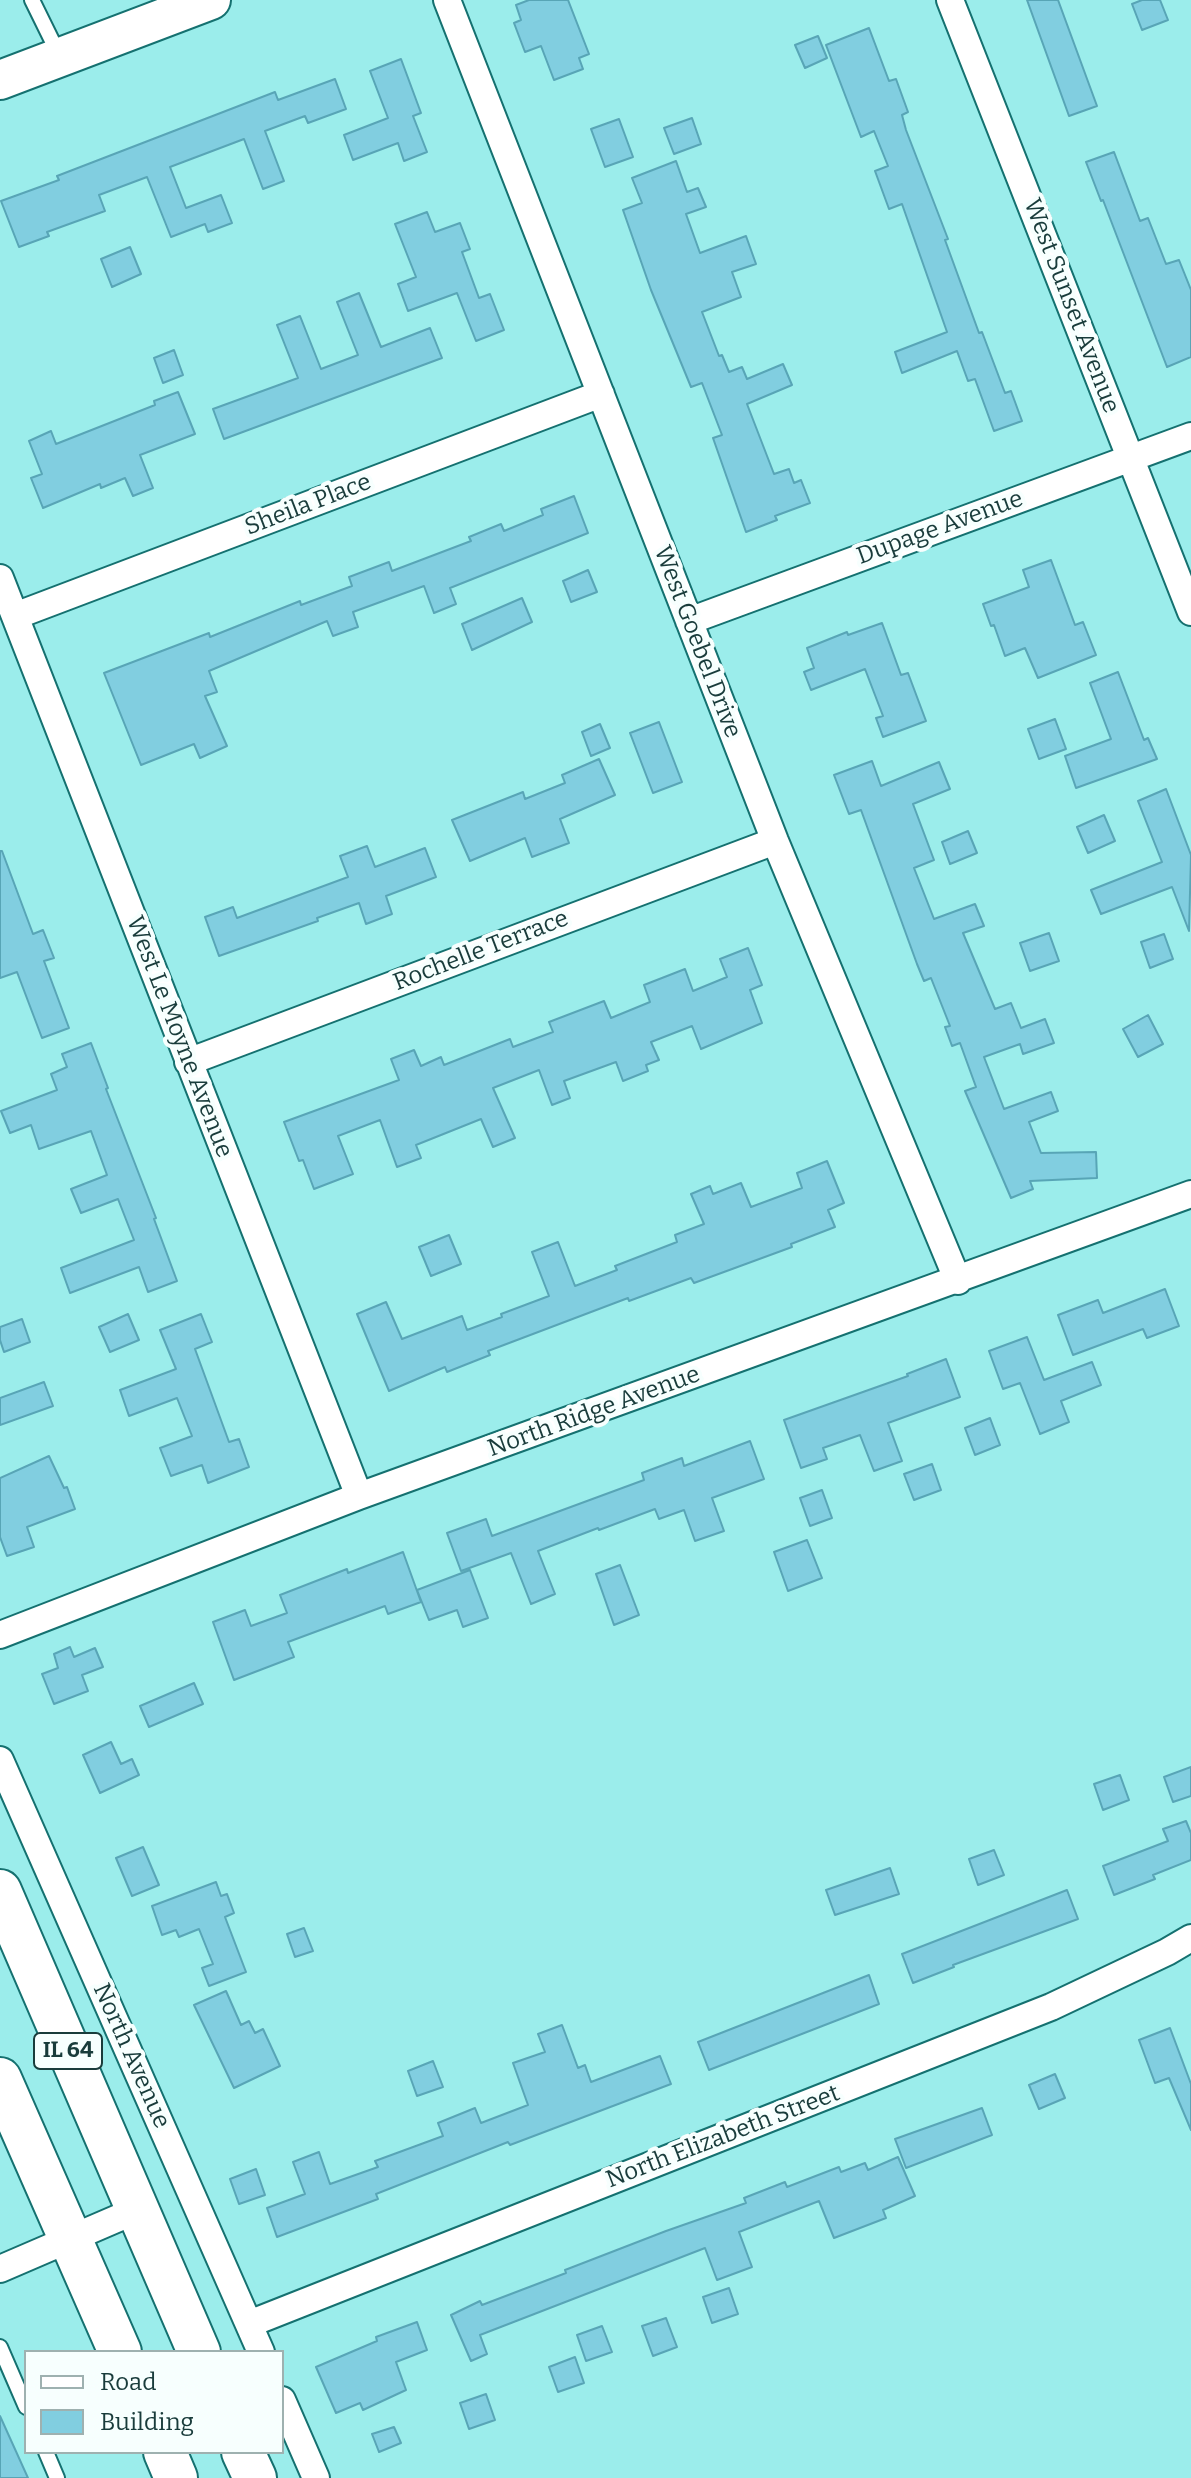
<!DOCTYPE html>
<style>
body{margin:0}
#map{position:relative;width:1191px;height:2478px;overflow:hidden;background:#9bedeb;font-family:Bitter,serif}
canvas{display:block}
.legend{position:absolute;left:24px;top:2350px;width:260px;height:104px;box-sizing:border-box;background:#f7fffe;border:2px solid #9eb1b0;margin:0;padding:10px 14px;list-style:none;font-size:24px;color:#193c3b}
.legend li{display:flex;align-items:center;gap:16px;height:40px}
.legend b{width:40px;border:2px solid #9eb1b0}
</style>
<div id="map">
<canvas width="1191" height="2478"></canvas>
<ul class="legend">
<li><b style="height:10px;background:#fff"></b>Road</li>
<li><b style="height:22px;background:#81cee0"></b>Building</li>
</ul>
</div>
<script>
const ctx = document.querySelector('canvas').getContext('2d');
ctx.lineJoin = 'round';
function fillPath(path, color) { ctx.fillStyle = color; ctx.fill(path, 'evenodd'); }
function stroke(path, color, width, dash) { ctx.strokeStyle = color; ctx.lineWidth = width; ctx.lineCap = dash ? 'butt' : 'round'; ctx.setLineDash(dash || []); ctx.stroke(path); }
function drawText(font, color, halo, rows, align = 'center') {
  ctx.font = font + ' Bitter,serif'; ctx.lineWidth = 8; ctx.setLineDash([]); ctx.textBaseline = 'middle'; ctx.strokeStyle = halo; ctx.fillStyle = color; for (const [text, x, y, turn = 0] of rows) {
    ctx.save(); ctx.translate(x, y); ctx.rotate((+turn || 0) * Math.PI / 180); ctx.textAlign = isNaN(turn) ? turn : align; if (halo) ctx.strokeText(text, 0, 0); ctx.fillText(text, 0, 0); ctx.restore();
  }
}
const building = new Path2D(`
 M529,0h39l21,54 -10,4 4,11 -29,11 -13,-34 -16,6 -11,-29 7,-3 -5,-15z
 M1027,0h31l39,106 -28,10z
 M1142,0h18l8,20 -26,10 -10,-26z
 M869,28l20,53 7,-2 12,33 -6,3 4,15 42,109 -3,1 34,93 3,-1 23,61 6,-2 11,30 -28,10 -19,-52 -7,2 -11,-30 -55,22 -7,-21 52,-20 -45,-128 -13,5 -14,-38 13,-5 -14,-35 -13,6 -35,-92z
 M818,36l9,22 -22,10 -10,-23z
 M401,59l20,54 -8,3 14,36 -23,9 -6,-18 -45,17 -9,-25 44,-17 -18,-47z
 M335,79l11,30 -38,14 -3,-7 -40,15 19,50 -21,8 -19,-50 -74,28 16,41 35,-13 11,28 -24,9 -3,-8 -34,13 -24,-60 -48,18 6,16 -58,21 2,4 -30,11 -18,-46 58,-21 -2,-4 218,-84 3,8z
 M692,118l9,26 -27,10 -10,-26z
 M619,119l14,38 -28,10 -14,-38z
 M1114,152l26,69 8,-3 18,46 13,-4 12,30v67l-24,10 -64,-167 -2,1 -15,-39z
 M676,161l11,31 11,-4 8,19 -20,7 14,39 46,-17 10,28 -24,8 9,25 -39,15 17,44 3,-1 7,17 13,-5 5,12 36,-15 9,21 -45,19 27,70 15,-5 5,14 7,-3 9,23 -35,13 2,4 -31,12 -33,-94 9,-3 -20,-52 -11,4 -40,-97 -28,-80 19,-7 -10,-25z
 M427,212l8,20 25,-9 10,26 -8,3 17,46 11,-4 14,36 -28,11 -19,-48 -49,18 -10,-27 18,-7 -21,-53z
 M130,247l11,27 -29,13 -11,-28z
 M359,293l22,54 49,-19 12,30 -218,81 -11,-30 85,-31 -21,-53 23,-9 21,53 37,-14 -21,-53z
 M174,350l9,25 -20,8 -9,-25z
 M178,392l17,42 -55,21 13,33 -20,8 -8,-18 -24,10 -1,-4 -57,24 -12,-30 11,-4 -13,-33 22,-10 5,13 99,-39 -1,-4z
 M574,496l14,37 -138,55 6,16 -22,9 -10,-27 -71,26 5,15 -25,9 -6,-15 -118,50 8,21 -12,4 22,50 -27,12 -6,-14 -53,21 -37,-92 105,-40 1,4 90,-36 1,4 51,-19 -3,-9 40,-15 3,9 79,-30 -2,-4 32,-13 3,7 39,-16 -2,-6z
 M1051,560l24,65 8,-3 13,33 -58,23 -13,-30 -20,8 -11,-31 -3,1 -8,-22 46,-17 -6,-17z
 M588,570l9,22 -26,10 -8,-21z
 M522,598l10,24 -60,28 -10,-26z
 M882,623l19,52 7,-2 18,48 -43,16 -7,-19 7,-2 -18,-47 -54,21 -7,-18 10,-4 -7,-20 40,-16 1,3z
 M1118,672l26,68 4,-2 9,21 -81,29 -11,-32 46,-17 -21,-56z
 M1055,719l11,30 -27,10 -11,-30z
 M659,722l23,60 -29,11 -23,-60z
 M600,724l10,24 -19,8 -9,-24z
 M599,759l16,36 -55,24 9,24 -37,14 -7,-19 -55,23 -18,-41 71,-28 2,7 40,-16 -3,-8z
 M872,761l9,25 58,-24 11,27 -37,15 21,56 -20,8 20,51 41,-15 9,22 -21,7 32,76 16,-6 10,25 24,-9 9,24 -31,11 -3,-10 -36,13 20,52 47,-17 7,19 -29,11 12,31 55,-1 1,26 -67,3 3,8 -22,9 -46,-107 11,-4 -16,-44 -8,3 -7,-19 5,-1 -19,-48 -7,3 -7,-17 -56,-154 -12,4 -15,-39z
 M1166,789l25,66 -2,76 -17,-44 -71,27 -10,-24 71,-28 -24,-61z
 M1104,815l11,26 -27,12 -11,-26z
 M968,831l9,22 -27,11 -8,-22z
 M367,846l8,21 50,-19 11,29 -50,19 6,18 -26,10 -7,-21 -42,15 1,3 -99,35 -14,-39 28,-10 4,11 111,-41 -8,-21z
 M0,851h2l31,83 10,-4 11,28 -10,3 25,67 -27,10 -25,-66 -17,6z
 M1049,933l10,28 -29,10 -10,-28z
 M1164,934l9,25 -23,9 -9,-26z
 M748,948l14,37 -12,5 12,33 -61,26 -9,-23 -41,16 8,18 -13,5 2,6 -25,10 -7,-19 -52,19 6,17 -18,7 -13,-35 -46,18 22,50 -22,9 -12,-28 -65,26 5,13 -24,9 -17,-47 -42,16 15,38 -39,15 -11,-29 -4,1 -15,-39 115,-42 -8,-21 23,-9 7,16 20,-9 3,8 66,-26 3,8 40,-15 -4,-10 55,-21 7,17 39,-16 -6,-17 41,-16 8,22 34,-14 -7,-18z
 M1148,1015l15,29 -25,13 -15,-28z
 M91,1043l17,45 -2,1 50,129 -2,1 23,62 -29,11 -9,-25 -69,26 -9,-25 73,-28 -16,-41 -37,14 -10,-24 36,-14 -16,-44 -52,18 -8,-24 -21,8 -9,-22 56,-21 -6,-16 16,-7 -5,-13z
 M827,1161l17,42 -16,7 7,17 -44,17 1,3 -98,36 -3,-5 -62,23 -1,-3 -140,53 2,4 -43,17 -2,-5 -56,24 -32,-77 29,-12 16,37 60,-23 5,14 35,-13 -1,-3 48,-18 -17,-44 26,-10 17,44 42,-16 -2,-4 62,-24 -2,-7 29,-11 -13,-30 19,-8 3,8 28,-11 10,24 51,-19 -5,-15z
 M449,1235l12,29 -30,12 -12,-29z
 M1165,1289l14,37 -32,12 -4,-9 -70,26 -15,-40 40,-15 5,13z
 M128,1314l11,26 -29,12 -11,-25z
 M201,1314l11,28 -17,7 34,93 10,-3 10,28 -41,16 -6,-18 -31,11 -11,-28 32,-12 -15,-38 -48,18 -9,-26 56,-21 -16,-39z
 M22,1319l8,23 -26,10 -4,-12v-13z
 M1027,1337l17,43 48,-18 9,23 -40,16 8,21 -29,12 -20,-51 -17,6 -14,-38z
 M946,1359l14,38 -72,26 14,38 -28,10 -14,-36 -37,13 4,11 -26,9 -17,-48 124,-44 -1,-2z
 M44,1382l9,24 -53,19v-27z
 M990,1418l10,27 -25,10 -10,-27z
 M750,1441l14,38 -52,19 12,33 -29,10 -11,-31 -25,9 -4,-10 -56,21 -1,-2 -60,23 17,43 -24,10 -20,-51 -50,18 -14,-38 39,-14 6,17 152,-56 -2,-7 40,-15 2,8z
 M49,1456l15,32 3,-1 8,22 -48,18 7,20 -27,9 -7,-19v-59z
 M932,1464l9,26 -27,10 -10,-26z
 M822,1490l10,28 -22,8 -10,-28z
 M807,1540l15,38 -34,13 -14,-39z
 M403,1552l18,50 -33,12 -3,-8 -97,36 6,15 -60,23 -21,-58 32,-12 6,16 36,-13 -7,-18 67,-26 1,4z
 M620,1565l19,50 -25,10 -18,-51z
 M470,1570l18,48 -25,9 -6,-17 -28,10 -12,-30z
 M70,1647l4,10 21,-9 8,19 -21,8 6,16 -34,13 -12,-30 16,-6 -4,-14z
 M194,1683l9,21 -54,23 -9,-21z
 M111,1742l10,22 11,-5 7,16 -39,18 -17,-38z
 M1191,1767v29l-18,6 -9,-25z
 M1120,1775l9,25 -26,10 -9,-26z
 M1186,1821l5,12v27l-38,15 2,4 -41,16 -11,-29 65,-25 -5,-12z
 M143,1847l16,38 -27,11 -16,-38z
 M994,1850l10,25 -26,10 -9,-26z
 M890,1868l9,26 -64,21 -9,-25z
 M216,1882l5,14 6,-2 7,19 -9,4 21,55 -37,14 -7,-18 11,-4 -14,-35 -20,8 -3,-7 -14,5 -10,-29z
 M1067,1890l11,29 -125,46 1,2 -41,16 -11,-29z
 M304,1928l9,23 -18,6 -8,-23z
 M869,1975l10,29 -170,66 -11,-28z
 M226,1991l15,34 8,-4 6,12 8,-4 17,37 -46,22 -40,-83z
 M562,2025l16,43 7,-3 6,17 69,-26 11,28 -161,61 -2,-3 -132,52 2,5 -101,38 -10,-29 38,-14 -12,-32 26,-10 11,32 48,-17 -3,-6 68,-25 -5,-13 37,-15 6,15 47,-18 -15,-42 32,-11 -7,-18z
 M1170,2028l21,56v46l-22,-52 -14,5 -16,-43z
 M433,2061l10,26 -26,9 -9,-25z
 M1055,2074l10,24 -26,11 -10,-24z
 M982,2108l10,27 -86,33 -11,-29z
 M898,2157l17,39 -32,14 3,8 -52,20 -15,-37 -80,31 13,35 -35,13 -12,-32 -225,87 7,19 -16,7 -20,-46 29,-14 2,4 84,-32 -1,-3 101,-39 80,-28 -2,-5 41,-16 2,5 52,-20 2,5 24,-9 3,7z
 M256,2169l9,26 -26,9 -9,-25z
 M729,2288l9,26 -26,9 -9,-26z
 M666,2318l11,29 -24,9 -11,-30z
 M417,2322l10,28 -31,12 10,28 -43,20 -3,-7 -24,10 -20,-46 61,-26 -1,-4z
 M602,2326l10,26 -26,9 -9,-26z
 M575,2357l9,26 -26,9 -9,-25z
 M486,2394l9,26 -26,9 -9,-26z
 M0,2416l28,62h-28z
 M394,2427l7,16 -22,9 -7,-18z`);
const lane = new Path2D(`
 M32,0l28,57
 M0,2347l26,60
 M46,2452l11,26`);
const street = new Path2D(`
 M447,0l328,841 183,440
 M950,0l241,612
 M0,578l359,918
 M15,616l586,-222
 M689,621l502,-185
 M188,1062l587,-221
 M0,1635l359,-139 832,-302
 M0,1760l261,592
 M0,2269l137,-59
 M249,2324l802,-317 116,-55 24,-14
 M282,2400l34,78`);
const secondary = new Path2D(`
 M0,80l211,-80`);
const primary = new Path2D(`
 M0,1891l199,461
 M0,2079l120,273
 M165,2452l11,26
 M243,2452l12,26`);
const shields = [
 [68,2051,68]
];
const shieldNames = [
 ["IL 64",68,2051]
];
const streetNames = [
 ["West Sunset Avenue",1071,306,69],
 ["Sheila Place",308,505,-21],
 ["Dupage Avenue",940,528,-20],
 ["West Goebel Drive",697,642,69],
 ["Rochelle Terrace",481,951,-21],
 ["West Le Moyne Avenue",179,1037,69],
 ["North Ridge Avenue",594,1412,-20],
 ["North Avenue",131,2056,66],
 ["North Elizabeth Street",723,2137,-21]
];
fillPath(building, '#81cee0');
stroke(building, '#58a5b6', 2);
stroke(lane, '#157170', 18);
stroke(street, '#157170', 30);
stroke(secondary, '#157170', 42);
stroke(primary, '#157170', 46);
stroke(lane, '#fff', 14);
stroke(street, '#fff', 26);
stroke(secondary, '#fff', 38);
stroke(primary, '#fff', 42);
for (const [x, y, w] of shields) { const box = new Path2D(); box.roundRect(x - w / 2, y - 18, w, 36, 6); ctx.fillStyle = '#f7fffe'; ctx.fill(box); stroke(box, '#193c3b', 2); }
drawText('bold 22px', '#193c3b', null, shieldNames);
drawText('24px', '#193c3b', '#f7fffe', streetNames);
</script>
